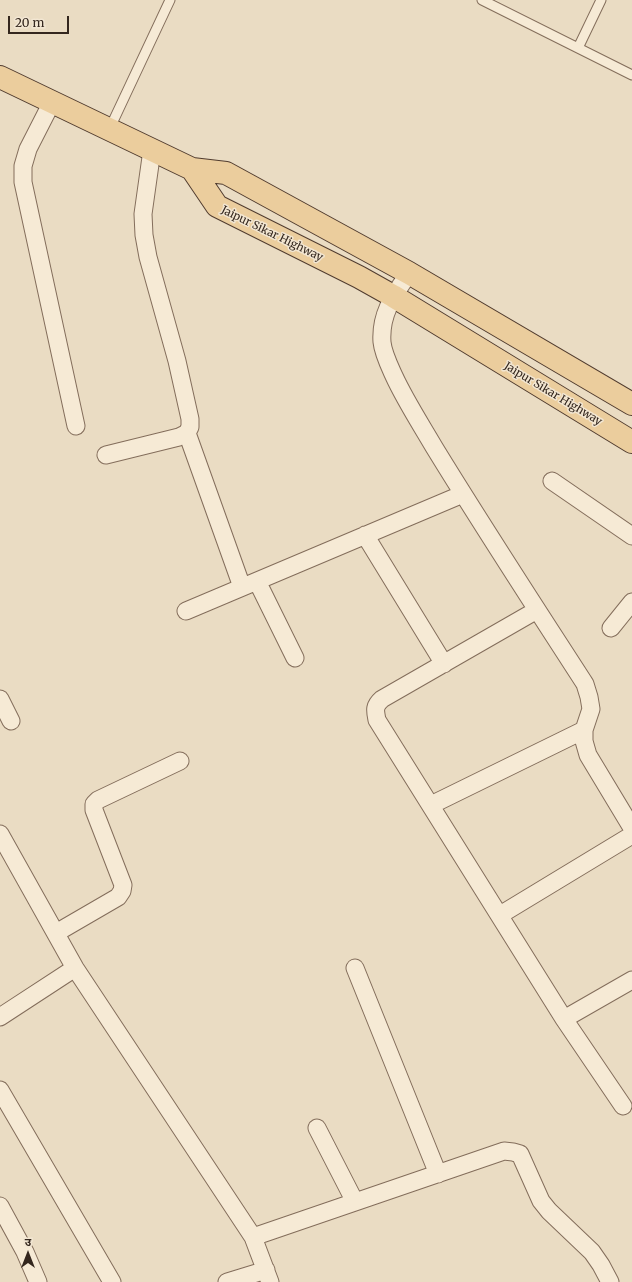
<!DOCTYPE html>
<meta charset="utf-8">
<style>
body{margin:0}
#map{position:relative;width:632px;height:1282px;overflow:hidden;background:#eadcc3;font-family:Merriweather,"Noto Sans Devanagari",serif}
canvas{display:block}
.north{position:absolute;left:8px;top:1234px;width:40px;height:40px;-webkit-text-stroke:3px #f2e6d2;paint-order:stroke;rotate:0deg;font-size:11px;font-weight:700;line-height:16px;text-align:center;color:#34271e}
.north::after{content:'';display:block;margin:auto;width:14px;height:18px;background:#34271e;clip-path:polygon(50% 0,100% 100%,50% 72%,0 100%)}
.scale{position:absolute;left:8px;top:16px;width:61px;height:18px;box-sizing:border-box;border:2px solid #34271e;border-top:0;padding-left:5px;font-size:12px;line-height:14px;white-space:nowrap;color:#34271e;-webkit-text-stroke:3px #f2e6d2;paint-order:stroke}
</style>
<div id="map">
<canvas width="632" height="1282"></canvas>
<div class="north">उ</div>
<div class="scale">20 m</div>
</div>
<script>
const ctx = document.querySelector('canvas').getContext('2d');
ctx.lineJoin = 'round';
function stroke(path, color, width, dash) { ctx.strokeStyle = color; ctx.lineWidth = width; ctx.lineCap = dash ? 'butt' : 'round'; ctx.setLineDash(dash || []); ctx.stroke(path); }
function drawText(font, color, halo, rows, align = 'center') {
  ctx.font = font + ' Merriweather,serif'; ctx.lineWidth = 3; ctx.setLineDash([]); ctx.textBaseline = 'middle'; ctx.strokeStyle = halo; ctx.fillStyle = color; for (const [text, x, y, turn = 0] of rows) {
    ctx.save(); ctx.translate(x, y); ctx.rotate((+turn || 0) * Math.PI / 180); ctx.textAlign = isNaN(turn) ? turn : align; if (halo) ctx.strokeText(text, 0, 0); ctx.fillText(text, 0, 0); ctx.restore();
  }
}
const service = new Path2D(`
 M482,0l150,75
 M578,48l23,-48
 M109,130l61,-130`);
const minor = new Path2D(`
 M52,102l-24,47 -5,17v16l53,244
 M409,273c-15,22 -29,41 -27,69 1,11 7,23 12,34 11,24 26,47 40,71 49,80 100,158 151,237l4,13 2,12 -7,21v11l4,14 44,73
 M187,433l55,154
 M106,455l73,-18 8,-4 3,-6v-8l-13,-58 -29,-104 -4,-22 -1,-21 9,-64
 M552,481l80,55
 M365,535l79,129
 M257,581l38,77
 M537,610l-155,89c-8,7 -7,11 -5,21l187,299 59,87
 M186,611l277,-117
 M611,628l21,-26
 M0,699l11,22
 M431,805l153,-75
 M0,834l75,134 178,269 17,45
 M500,915l132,-80
 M56,933l62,-36 4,-6 1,-6 -29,-75v-6l4,-4 82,-39
 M355,968l83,206
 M0,1017l75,-49
 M564,1019l68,-39
 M0,1090l112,192
 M317,1128l38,74
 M0,1206l25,46 13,30
 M253,1237l251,-86 9,1 7,2 21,47 8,10 43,41 9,13 9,17
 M227,1282l39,-12`);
const primary = new Path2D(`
 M0,77l192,92 34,4 183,100 223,131
 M192,169l25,37 142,71 34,19 239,146`);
const streetNames = [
 ["Jaipur Sikar Highway",272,234,26],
 ["Jaipur Sikar Highway",553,394,31]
];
stroke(service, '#836d5b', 11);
stroke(minor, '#836d5b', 19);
stroke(primary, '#513c2f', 24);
stroke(service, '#f6ead5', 9);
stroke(minor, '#f6ead5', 17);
stroke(primary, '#ebcd9d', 22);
drawText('11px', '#34271e', '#f2e6d2', streetNames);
</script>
